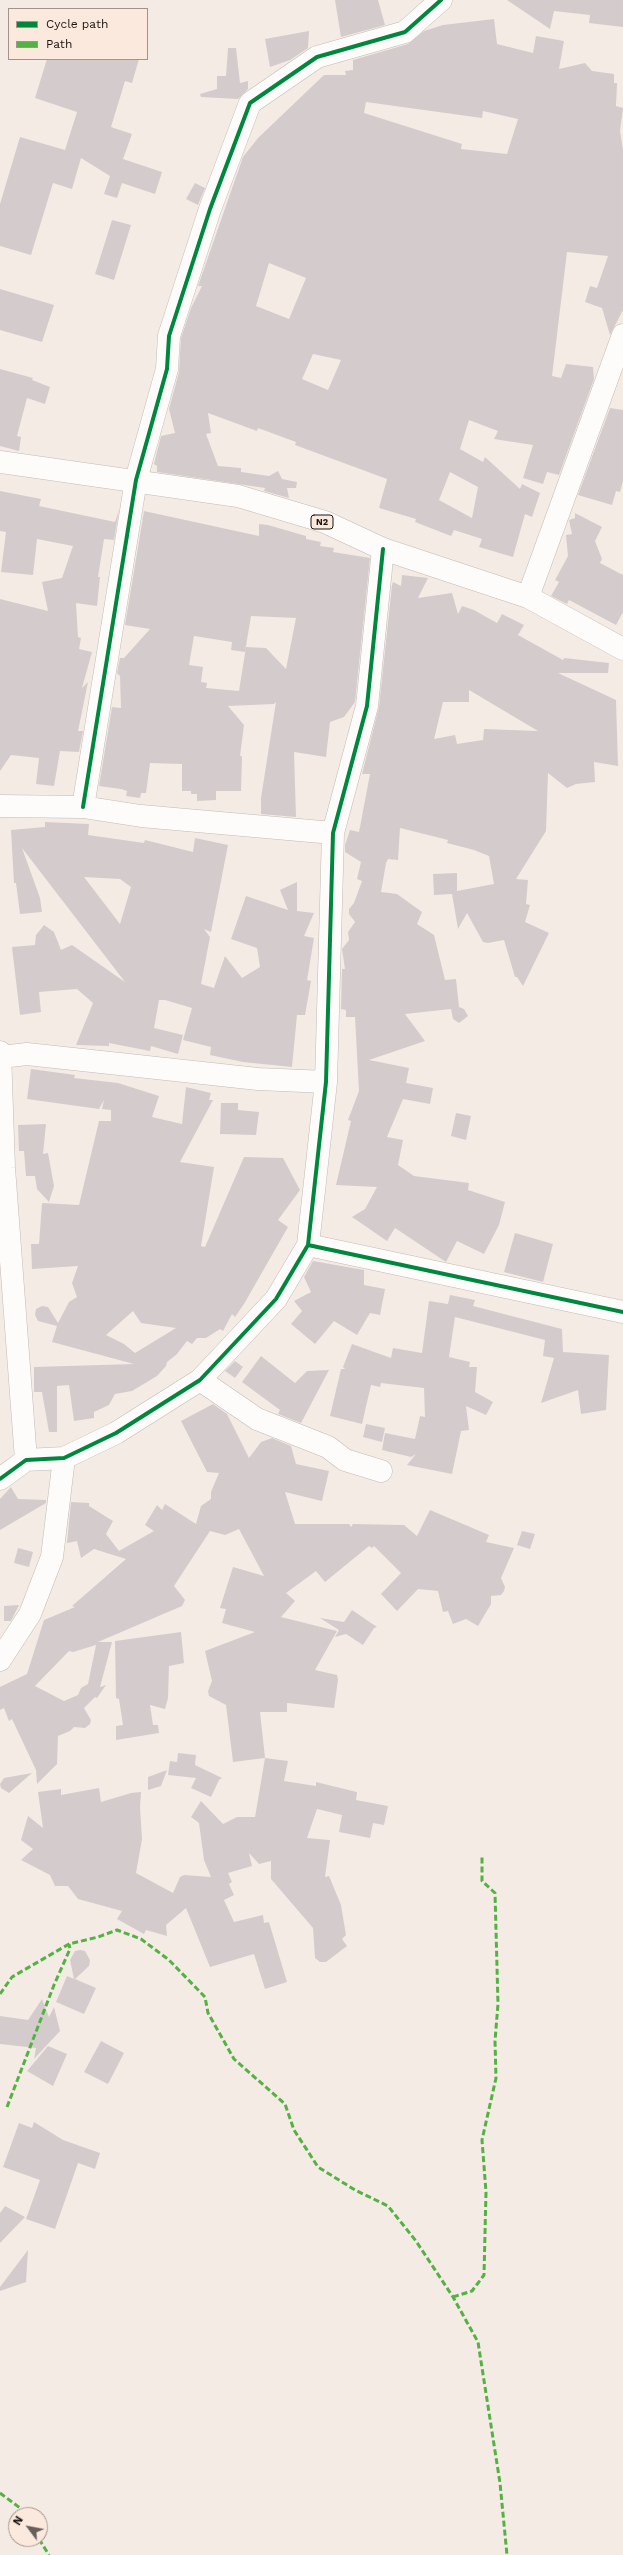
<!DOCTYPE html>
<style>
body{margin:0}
#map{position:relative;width:623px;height:2555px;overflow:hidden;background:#f5ebe5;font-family:"Work Sans",sans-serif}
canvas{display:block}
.legend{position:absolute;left:8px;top:8px;width:140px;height:52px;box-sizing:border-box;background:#fce9de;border:1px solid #a2948c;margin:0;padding:5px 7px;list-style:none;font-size:12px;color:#1b1411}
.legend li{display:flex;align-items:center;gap:8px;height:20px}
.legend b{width:20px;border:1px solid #a2948c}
.north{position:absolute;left:8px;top:2507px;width:40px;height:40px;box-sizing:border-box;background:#fce9de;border:1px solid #a2948c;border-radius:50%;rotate:302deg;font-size:11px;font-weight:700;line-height:16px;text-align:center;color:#1b1411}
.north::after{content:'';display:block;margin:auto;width:14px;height:18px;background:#675f5b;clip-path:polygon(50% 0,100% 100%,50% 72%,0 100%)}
</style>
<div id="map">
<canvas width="623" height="2555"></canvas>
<ul class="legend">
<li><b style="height:5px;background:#00873e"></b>Cycle path</li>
<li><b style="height:5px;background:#55b144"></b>Path</li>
</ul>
<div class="north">N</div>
</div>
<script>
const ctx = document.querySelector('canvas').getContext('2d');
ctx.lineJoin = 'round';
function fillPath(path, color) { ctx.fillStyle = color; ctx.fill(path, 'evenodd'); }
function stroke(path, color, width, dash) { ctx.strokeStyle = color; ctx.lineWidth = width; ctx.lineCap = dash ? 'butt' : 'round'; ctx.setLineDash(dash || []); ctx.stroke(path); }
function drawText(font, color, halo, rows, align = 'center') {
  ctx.font = font + ' "Work Sans",sans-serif'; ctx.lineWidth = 4; ctx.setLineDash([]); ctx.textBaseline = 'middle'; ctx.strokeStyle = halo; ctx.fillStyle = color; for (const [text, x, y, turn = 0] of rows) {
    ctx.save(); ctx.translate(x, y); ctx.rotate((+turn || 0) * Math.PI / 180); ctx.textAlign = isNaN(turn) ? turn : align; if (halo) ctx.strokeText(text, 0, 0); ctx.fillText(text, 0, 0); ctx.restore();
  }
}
const building = new Path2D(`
 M335,0h43l7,25 -44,12z
 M507,0h116v27l-34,-4 1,-8 -36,-4 -4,18z
 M494,19l3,25 36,9 3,-17 28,5 -5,28 26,-6 7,8 22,3v9h3l-1,23 7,2 -3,23 3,19v160l-13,25 -8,-27 -17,-6 5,-16 7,2 11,-32 -41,-4 -15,124 9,2 5,-14 27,3 1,12 -35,96 -12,-3 -4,12 -20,-6 10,-33 -39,-6 4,-8 -29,-11 -9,29 23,13 2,-5 35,32 2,-5 18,9 -8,24 -7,-3 -12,43 -34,-10 3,-8 -28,-9 -3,6 -36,-14 1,-3 -37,-11 8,-29 -92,-34 1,-3 -38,-14 -1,3 -49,-18 3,20 -5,1 12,32 23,2v4l28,4 9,-5 4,8 15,3 -1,6h-9l2,10 -25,-7 1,-3 -108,-16v-6l-3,-2 7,-28 14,-3 -6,-24 10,-37 2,-34 10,-30 11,-22h-4l45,-129 15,-19 66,-63h22l-1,-4 8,-1v-10l55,-16 16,-13 19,-6zM366,102l116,16 1,-7 35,8 -11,35 -46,-5 1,-5 -98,-31zM269,263l37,15 -17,41 -33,-13zM313,354l28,6 -13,30 -26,-11zM450,472l28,15 -6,31 -33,-18z
 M309,31l-1,17 -18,12 -20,7 -5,-28z
 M228,48h8l4,35 8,-2v8l-10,10 -37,-2 -1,-3 17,-5v-13h9z
 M47,59h92l-7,24 -7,-2 -14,46 21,7 -9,25 39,13 -7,22 -33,-11 -5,15 -13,-4 6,-18 -29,-18 -9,31 -19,-6 -22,72 -31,-9v-42l20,-67 45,13 12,-38 -42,-14z
 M195,183l10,5 -7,17 -12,-6z
 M112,220l19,5 -17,55 -19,-6z
 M0,289l54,16 -12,37 -42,-12z
 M0,369l33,9 -1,2 18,7 -5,17 -18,-6 -10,38 4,1 -2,14 -19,-5z
 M610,408l13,2v71l-3,11 -4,-1 -4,14 -34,-10z
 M0,491l41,8 -2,7 76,16 4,-12 -5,30 -10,-1 -6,38h2l-3,29 -21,-3 2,34 3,1 -2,11 13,3 -10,36 6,-6 -10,49h5l-4,21 -19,-1 -6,35 -18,-2 3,-26 -28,-3 -11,16v-172l48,12 -6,-29 20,-4 11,-32 -36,-7 -4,36 -32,-3 5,-40 -6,-1z
 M144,511l115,25v-12l9,1 38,11v3l15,3 -1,4 14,2 -1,4 37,6 -15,144 -11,15 -14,5 -4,35 -32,-5 2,65 -35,-3v-16l15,-96 -2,2 -46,2 16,19 -4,31h2l-1,35h-25v9l-19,1v-7h-6v-3h-9v-27l-32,-1 -4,30h-5l-1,5 -14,-2 1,-5 -6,-2 -22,-3 13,-79 9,1 -1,-32 -3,-3 3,-15h4l26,-29 -25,-4zM251,616l45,2 -10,51 -20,-21 -20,-1 -7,44 -33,-3 1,-5 -6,-1 2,-15 -14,-2 5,-29 38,6 -1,8 14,2z
 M575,513l27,14 -7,14 7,18 -2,4 23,12v37l-7,13 -47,-25 -2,4 -16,-8 8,-14 -4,-2 13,-24 -2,-21 6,-1 -3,-14 6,-2z
 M402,575l26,3 -10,20 34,-5 6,21 4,-8 12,4 23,13 5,-9 22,11 -6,10 45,25 1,-2 45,5 -1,10h-50l58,27 2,66 -24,-4 1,20 -19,2 -9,4 -19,-15 -2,58 -30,48 12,1 -2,24 4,1 -5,17 24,11 -26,53 -6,-9h-2l-11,-37 -16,3 -5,-1 -16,-29 -9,16 -6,-35 -18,1 -1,-21 24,-1v18l37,-7 -5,-28 -15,-6 -27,-7 1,-3 -48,-12 -2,32 -10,-1 -2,4 -5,29 16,2 25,18 -5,12 17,11 11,45 11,-1 3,28 5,2 4,7 -9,7 -6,-4 -2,-10 -46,5 20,27 -56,19 40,8 -3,15 27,5 -3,16 -27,-5 -16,38 16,3 -5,25 16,11 55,7 -1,7 37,12 -6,23 -15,29 -27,-13 -11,21 -51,-34 -8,13 -35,-24 13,-8 12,-22 -41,-2 15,-64 -3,-1 11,-29 -4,-74h-9v-7l-5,-1 1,-40h3l-3,-20 7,-9 -1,-8 7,-10 -6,-8v-5l5,-6 8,-22 -5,-2 4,-17 -16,-10v-7l5,-15 9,2 11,-58h-8l17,-67 13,-122 1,-3 8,4zM469,690l69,41 -54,-2 -1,11 -26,4 -2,-9 -21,4 9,-37h26z
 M45,822l44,2 -1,11 56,8 1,-3 48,12 2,-14 33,7 -17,87 -7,-3 6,8 -9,47 13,4 11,-32 17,22 18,-11 -3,-19 -26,-9 15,-43 42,14 -8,-20 17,-8v29l17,2 -10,23 10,2 -7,42 4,1 -6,34h-8l-5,52 -49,-5 -33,-7 1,-8 -28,-7 9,-32 -27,-8h-6l-5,28 29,7 -5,19 -27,-8 -1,5 -41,-8v3l-33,-1 17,-42 -16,-14 -38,3 2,20 -21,3 -8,-68 23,-2 1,-10 8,-10 10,7 7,18 11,-5 53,37 -103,-134 18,50 2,14 -22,2 -4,-31h-2l-3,-53 34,-3zM84,877l36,2 11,8 -11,37z
 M31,1069l44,6 -1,3 44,5 41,13 -7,21 30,7 4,-37 25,6 -2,7h4l-33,62 34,5 -13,79 4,1 39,-90 39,1 17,32 -22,30 10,7 -44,77 -9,13 -3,-3 -9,17 -3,-2 -14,9h-9l-5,6 -5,-3 -10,13 -10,8 -1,4 -9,10 -25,15 -17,3 -6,11 -15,7v6l-20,3 -5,-36 -12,1v46h-8l-7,-40h-8v-25l100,-3 -82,-22 5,-16 -19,-5 -3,-6 1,-6 6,-3 6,1 10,16 11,-21 8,-5 -5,-14 6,-17 -46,3 -1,-25h8l3,-41 37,2 20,-84h12v-11l-9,-1 2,-9 -5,9 -72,-10zM133,1311l8,12 35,5 -41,25 -11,-9 -18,-9z
 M221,1103h17v7l21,2 -3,23 -36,-1z
 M456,1113l15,3 -5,24 -15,-4z
 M46,1124l-3,30 5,-1 6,33 -5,16 -12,-13 -2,-13h-9l-2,-25h-5l-1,-26z
 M515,1233l38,11 -10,38 -39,-10z
 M313,1261l51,9v15l21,4 -5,26 -10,-2 -13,22 -23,-14 -19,23 -24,-20 11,-13 -8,-10 17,-9 -7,-15z
 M450,1295l25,5 -2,6 89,23 1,23 46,3 -3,55 -25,4 -3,-24 -37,13 13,-45 -11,-2 2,-16 -90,-23 -6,40 21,5 -1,5h8l-2,25 18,10 -7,13 -20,-9 3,24 -8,1 -9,43 -45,-9 9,-11 -5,3 -29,-7 3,-17 30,6 5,-23 5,1 -1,-29 -43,-5 -1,4 -9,-2 -9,39 -32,-8 11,-47h4l-2,-2 9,-23 39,14 2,-10 29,5 7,-52 19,3z
 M261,1356l34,27 12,-12 22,-1 -28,53 -23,-9 2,-4 -38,-28z
 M235,1361l8,6 -8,11 -10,-7z
 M213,1404l14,10 22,44 12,-16 11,-4 19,8 5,18 33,7 -7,30 -37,-9 10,32h54l2,3 2,-3 51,1 13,11 13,-26 59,25 -3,7 28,6 -13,30 4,9 -1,4 -3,4 -10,1v8l-13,22 -12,-7 -13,5 -5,-13 -5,1 -5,-21 -20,-2 -21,22 -16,-17 20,-21 -27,-27 -2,2 -3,-2 -44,36 -9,-11 -30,22 9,8 -14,16 56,14 -22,39 22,5 1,5 -4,28 -47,-5v9h-27l5,46 23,3 -4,20 32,5v-4l41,10 -1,8 32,6 -4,19 -11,-2 -3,15 -31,-6 3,-17 -25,-6 -10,29 23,2 -5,37 4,-1 12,29 5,30 -4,4 5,7 -21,16h-6l-5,-4 -2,-30 -42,-49v-18l-12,3 -10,-11 3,13 -24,7 4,9 -3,2 5,11 -10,5 10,22 29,-7 1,8 5,-1 18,60 -22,7 -11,-35 -44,13 -24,-59 -20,17 1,11 -21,-6 -2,4 -27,-15 5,-8 -44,-12 -10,-13h-13l-5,-11 -29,-15 12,-11 -12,-9 7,-24 15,12 -5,-36 23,-3v6l38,-7 2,14 30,-9 10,-1 -1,15 2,32 -6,34 37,20 7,-16 4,-2 27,2 -7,-17 -5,-37 -8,-6 10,-16 22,23 14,-7h18l10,-59 -32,4 -7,-57 -17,-9 -1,-5 4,-10 -7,-30 50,-19 -33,-9 4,-14 -6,-1 13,-41 31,9 -25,-47 -14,6 -15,-4 -36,55 11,14 -3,6 -84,36h14l-12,45 6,-2 -9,13 -2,-1 -11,11 7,12 -1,4 -5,4 -11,-1 -4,4 -12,5 -1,28 -20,20 -1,-14 -24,-51 -3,2 -5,-13 -4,2v-23l27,-13 17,-54 31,-13 -3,-1 54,-47 -32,-10 -13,9 -4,-17 -10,2 4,-41 18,1v3l24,15 -7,13 13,17 35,-20 -9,-6 12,-20 5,5 3,-6 31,20 5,-18 10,-7v-7l8,-19 -12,-1 -26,-51zM96,1645l-8,39 -7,4 -3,7 -14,6 -29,-15 34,-35 4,1z
 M366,1424l19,4 -3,14 -19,-5z
 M11,1487l7,12 28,1v3l-46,27v-31z
 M522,1531l13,3 -5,15 -13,-4z
 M18,1548l15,4 -4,15 -15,-4z
 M19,1605l-8,16h-7v-15z
 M352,1610l25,17 -3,1 -11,17 -17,-11 -11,3 4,-7 -19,-12 24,4z
 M181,1632l3,31 -15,3 -1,32 -3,11 -15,-4 3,20h5l1,8 -43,7v-14l7,-1 -4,-26 -3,-1 -1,-57z
 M178,1753l18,2 -1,10 27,13 -3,2 -8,17 -20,-9 5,-10 -28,-3 2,-14 7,1z
 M167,1770l-6,16 -13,4v-13z
 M32,1773l-23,20 -8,-5 -1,-4 4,-6z
 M80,1950l5,1 5,9 -1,6 -14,13 21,9 -12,26 -28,-12 11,-26 7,3 -4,-19 5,-9z
 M42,1999l7,18 5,-10 6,24 -26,28 2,-11 -36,-4v-28l28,4z
 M101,2041l23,12 -16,31 -24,-12z
 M48,2046l19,8 -14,32 -26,-15z
 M34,2122l29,18 37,13 -5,16 -17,-6 -23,66 -29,-10 14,-39 -37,-13 16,-44 13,5z
 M5,2206l20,11 -25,26v-30z
 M28,2250l-2,32 -26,9v-4z`);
const street = new Path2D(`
 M528,597l95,-262
 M0,806l83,1 58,9 192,17
 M83,807l53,-327
 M0,1052l4,116 22,292
 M1,1057l26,-3 231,25 68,3
 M308,1245l18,-163 7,-249 34,-127 16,-157
 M200,1380l57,39 71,28 17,13 36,11
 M0,1479l26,-19 38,-2 52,-25 84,-53 76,-81 32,-54 315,67
 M0,1660l30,-46 22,-57 12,-99`);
const secondary = new Path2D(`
 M136,480l31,-111 2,-33 41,-127 40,-106 67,-46 88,-25 36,-32`);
const highway = new Path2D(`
 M0,462l238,34 87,26 58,27 145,48 95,52`);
const quiet = new Path2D(`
 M0,1994l12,-17 57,-33 29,-7 19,-7 24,9 28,21 36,37 3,16 26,46 51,45 9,26 24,37 37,23 33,16 28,35 37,56 25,45 22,141 7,72
 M7,2107l47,-122 16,-36 -1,-5
 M453,2297l19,-6 12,-16 2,-83 -4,-52 14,-62 -1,-37 3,-37 -3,-111 -13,-12v-24
 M0,2493l20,15 4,7
 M39,2539l10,16`);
const cycleway = new Path2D(`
 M83,807l53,-327 31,-111 2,-33 41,-127 40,-106 67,-46 88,-25 36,-32
 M308,1245l18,-163 7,-249 34,-127 16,-157
 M0,1479l26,-19 38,-2 52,-25 84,-53 76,-81 32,-54 315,67`);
const shields = [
 [322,522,22]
];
const shieldNames = [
 ["N2",322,522]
];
fillPath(building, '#d4cccc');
stroke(street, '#c1bab5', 23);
stroke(secondary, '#c1bab5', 23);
stroke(highway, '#c1bab5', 23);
stroke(street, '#fefcfb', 22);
stroke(secondary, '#fefcfb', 22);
stroke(highway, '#fefcfb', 22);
stroke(quiet, '#55b144', 3, [6, 3]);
stroke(cycleway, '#00873e', 4);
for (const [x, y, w] of shields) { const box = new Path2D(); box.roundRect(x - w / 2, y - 7, w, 14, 3); ctx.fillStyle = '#fce9de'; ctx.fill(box); stroke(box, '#1b1411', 1); }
drawText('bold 9px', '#1b1411', null, shieldNames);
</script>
